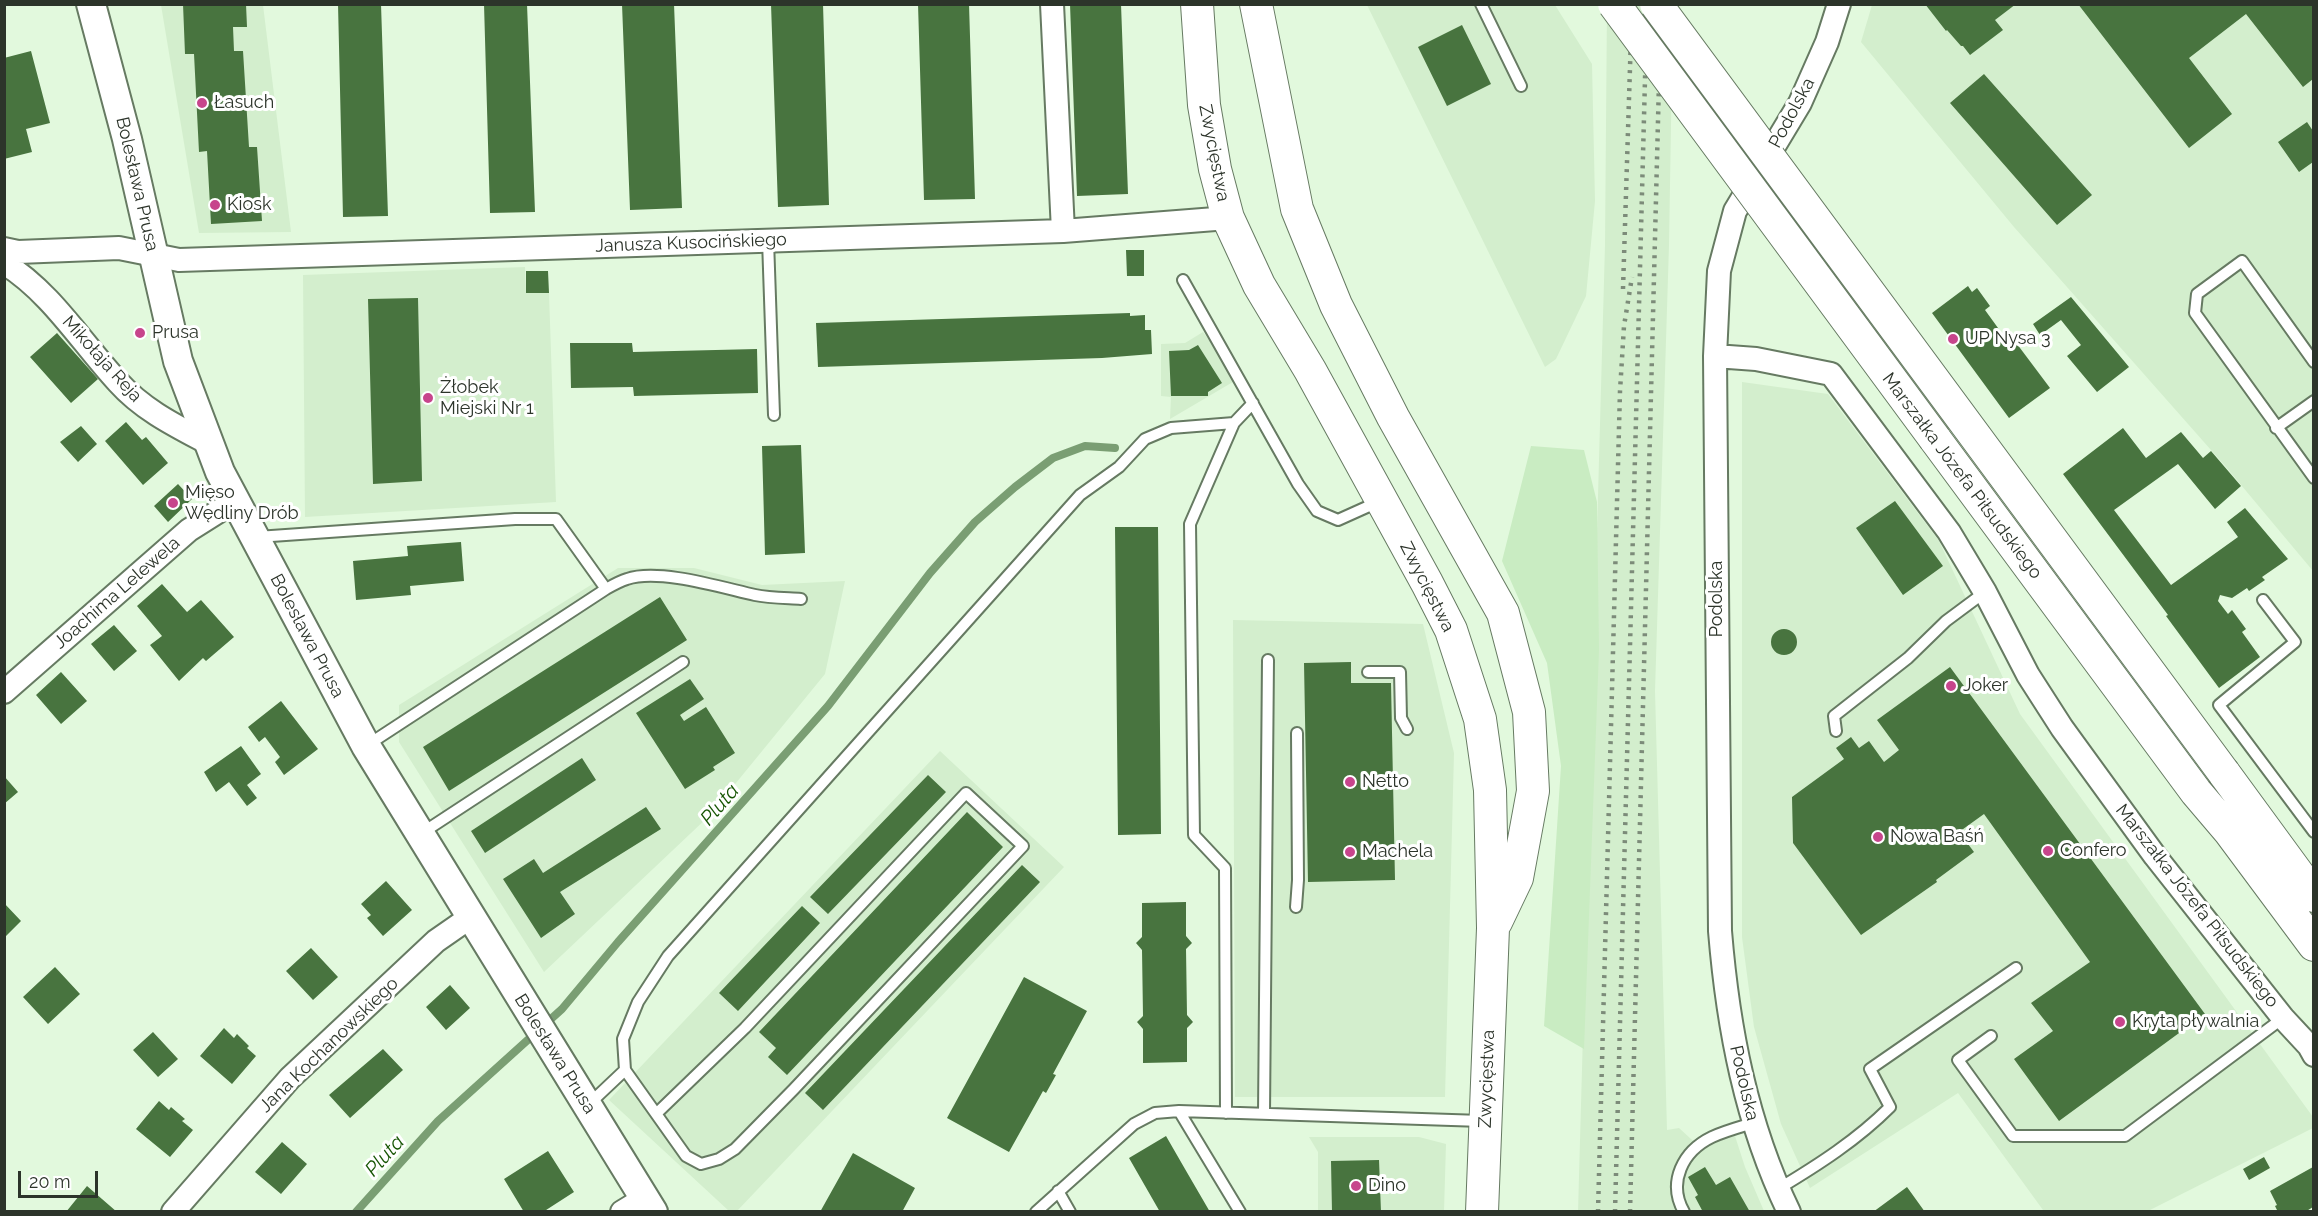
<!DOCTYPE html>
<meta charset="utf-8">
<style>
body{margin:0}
#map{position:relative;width:2318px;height:1216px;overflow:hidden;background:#e2f9dd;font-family:Raleway,sans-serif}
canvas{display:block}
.frame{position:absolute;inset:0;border:6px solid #2c342a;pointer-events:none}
.scale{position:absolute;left:18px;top:1171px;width:80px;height:27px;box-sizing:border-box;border:3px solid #2c342a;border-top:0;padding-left:8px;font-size:18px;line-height:21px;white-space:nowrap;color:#2c342a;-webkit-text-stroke:4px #fff;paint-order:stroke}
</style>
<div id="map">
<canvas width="2318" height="1216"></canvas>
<div class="frame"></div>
<div class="scale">20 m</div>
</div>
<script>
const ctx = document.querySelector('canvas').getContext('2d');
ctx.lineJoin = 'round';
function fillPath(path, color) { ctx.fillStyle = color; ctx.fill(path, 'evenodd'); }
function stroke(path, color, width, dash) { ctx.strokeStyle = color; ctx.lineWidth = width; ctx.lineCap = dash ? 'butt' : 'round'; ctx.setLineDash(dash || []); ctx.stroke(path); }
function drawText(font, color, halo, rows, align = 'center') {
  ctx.font = font + ' Raleway,sans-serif'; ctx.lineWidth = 6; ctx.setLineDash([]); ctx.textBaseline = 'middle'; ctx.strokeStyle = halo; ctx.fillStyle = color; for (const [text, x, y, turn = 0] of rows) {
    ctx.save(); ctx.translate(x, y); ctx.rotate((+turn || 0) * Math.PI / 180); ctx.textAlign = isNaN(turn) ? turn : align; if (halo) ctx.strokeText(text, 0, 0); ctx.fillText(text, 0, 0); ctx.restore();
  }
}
const built = new Path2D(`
 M161,5h102l28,227 -92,1z
 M1367,5h188l37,59 3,137 -9,95 -30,63 -11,8z
 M1607,5h66l-4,240 -14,446 12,439 12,-2 24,22 12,-8 20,-6 10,31 19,44 -186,1 27,-967z
 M1872,5h441v566l-87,-104 -212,-240 -153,-185z
 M525,267l1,26h23l7,209 -251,15 -2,-242z
 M1203,332l35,47 -68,40 1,-22 -10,-1v-52l24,-1z
 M1742,382l86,12 111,147 81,173 293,403v11l-165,83h-97l-8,-1 -85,-117 -148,95 -29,-64 -27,-97 -12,-90z
 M618,568h76l68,17 83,-4 -20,93 -116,142 -165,156 -145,-230v-37z
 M1233,620l190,4 31,129 -9,344h-210z
 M940,751l124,116 -327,344h-8l-120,-111z
 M1309,1137h110l27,7 -2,67h-126v-59z`);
const green = new Path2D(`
 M1531,446l53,4 13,52 2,148 -15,399 -40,-23 17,-260 -14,-103 -45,-102z`);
const stream = new Path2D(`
 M356,1212l82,-91 124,-112 56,-67 210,-236 102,-133 45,-51 40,-35 38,-29 32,-12 30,2`);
const building = new Path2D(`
 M183,4h63l1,23h-14l1,24h9l6,96h8l5,74 -51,3 -4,-73 -8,1 -5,-98h-9z
 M338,4h43l7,212 -45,1z
 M484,4h43l8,208 -45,1z
 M622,4h52l8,204 -52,2z
 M771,4h52l6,201 -51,2z
 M918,4h51l6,195 -51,1z
 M1070,4h51l7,190 -51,2z
 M1925,4h91l-21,16 8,10 -33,25 -7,-9h-2l-14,-16 -1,1z
 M2078,4h235v75l-10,8 -57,-73 -57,44 43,56 -43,34z
 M1462,25l29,59 -44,22 -29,-59z
 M31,51l19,72 -24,6 6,23 -28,7v-101z
 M1984,74l108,121 -35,30 -107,-122z
 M2307,122l6,9v31l-14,10 -21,-30z
 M1126,250h18v26h-17z
 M526,271h22l1,22h-23z
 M1968,286l4,6 5,-4 13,18 -5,4 21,29 5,-3 39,52 -41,30 -77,-105z
 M2071,297l58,70 -32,25 -30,-36 14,-11 -20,-25 -21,15 -7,-11z
 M418,298l4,183 -49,3 -5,-185z
 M1130,313v3l15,-1v15h6l1,24 -50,4 -284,9 -2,-44z
 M57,333l41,46 -27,24 -41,-46z
 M570,343h62l1,9 124,-3 1,44 -124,3 -1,-9 -62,1z
 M1198,345l24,38 -14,9v4h-37l-2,-45 20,-1z
 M126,422l16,18 4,-3 22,26 -25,22 -38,-44z
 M81,426l16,18 -19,18 -18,-20z
 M2123,428l23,30 35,-26 22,26 8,-7 30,35 -26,23 -37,-45 -64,46 57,75 67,-48 -11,-15 18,-14 43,51 -26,18 3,3 -16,11 -2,-3 -15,10 -12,-3 -2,6 10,13 4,-4 14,19 -4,3 18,25 -41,31 -53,-72 2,-1 -105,-141z
 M801,445l4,108 -40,2 -3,-109z
 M178,484l14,15 -24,23 -14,-16z
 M1895,501l48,65 -40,29 -47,-67z
 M1115,527h43l3,307 -43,1z
 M461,542l3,39 -54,5 1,9 -55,5 -3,-39 55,-5 -1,-10z
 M162,584l25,28 14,-12 33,37 -28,24 -3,-3 -24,23 -29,-36 12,-9 -25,-30z
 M660,597l27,43 -238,151 -26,-44z
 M114,625l23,26 -23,20 -23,-27z
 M1771 642a13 13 0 1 1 26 0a13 13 0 1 1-26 0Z
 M1351,662v21h40l4,197 -87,2 -4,-219z
 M1950,667l255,347 -146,107 -45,-62 39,-28 -22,-28 59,-41 -106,-148 -25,18 15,20 -38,28 1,2 -76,53 -68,-92 -1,-46 52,-38 -8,-11 15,-11 8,11 10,-7 15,21 15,-12 -22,-30z
 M61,672l26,29 -26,23 -25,-29z
 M690,679l14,20 -24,16 4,6 22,-14 29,46 -22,14 2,3 -30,19 -49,-76z
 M281,701l37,48 -34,26 -9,-13 5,-5 -15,-20 -6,5 -11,-15z
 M241,746l20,28 -14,11 10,13 -10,8 -18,-24 -13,10 -12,-20z
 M582,758l14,22 -111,73 -14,-22z
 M928,775l18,17 -118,122 -18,-17z
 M4,776l14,16 -14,12z
 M646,807l15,22 -101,63 15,22 -34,24 -38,-59 31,-20 9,14z
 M967,812l36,35 -216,228 -19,-18 8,-9 -17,-16z
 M1022,865l18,17 -217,228 -18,-17z
 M386,881l26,29 -29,26 -16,-18 4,-3 -10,-11z
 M1186,902v34l6,7 -6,6 1,66 6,7 -6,6v34l-44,1v-34l-6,-7 6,-6 -1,-66 -6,-7 6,-6v-34z
 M4,903l17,18 -15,15 -2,-2z
 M802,906l18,17 -82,88 -19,-18z
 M311,948l27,29 -25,23 -27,-29z
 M55,967l25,27 -32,30 -25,-27z
 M1024,977l63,34 -34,63 3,1 -10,18 -3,-2 -34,61 -62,-34z
 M450,985l20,23 -24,22 -20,-23z
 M224,1028l10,10 3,-4 12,12 -2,2 9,8 -24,28 -32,-28z
 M153,1032l25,27 -20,18 -25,-27z
 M383,1049l20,21 -53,48 -21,-23z
 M159,1101l10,9 2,-3 14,12 -3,2 11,9 -23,27 -34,-28z
 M1166,1136l19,33 25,43h-50l-31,-54z
 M282,1142l25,22 -26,30 -26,-22z
 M548,1151l26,41 -31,20h-19l-20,-33z
 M853,1153l62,35 -13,24h-82z
 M2264,1157l6,11 -21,12 -6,-11z
 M1379,1160l2,52h-49l-1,-51z
 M1705,1167l11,18 14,-8 20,35h-47l-8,-15 3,-2 -10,-18z
 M2313,1167v40l-8,5h-27l-3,-6 2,-1 -7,-14z
 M87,1186l30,26h-51z
 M1907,1187l18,25h-52z`);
const service = new Path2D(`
 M1481,4l40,82
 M768,240l6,175
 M1183,280l115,204 19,27 21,9 40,-18
 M2314,362l-72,-101 -45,33 -2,19 119,165
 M2276,428l38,-27
 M257,537l258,-18h41l50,70
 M2263,600l32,42 -76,63 95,127
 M1368,672h32l1,46 6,11
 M1836,731l-2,-15 74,-58 38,-37 39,-29
 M366,746l240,-157c7,-4 14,-8 21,-10 32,-11 96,9 128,16 14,3 31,3 46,4
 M422,833l261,-171
 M1296,907l2,-27 -1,-147
 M1991,1036l-33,24 55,76h112l158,-118
 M625,1070l-2,-31 15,-37 30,-46 412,-461 39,-28 26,-28 26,-11 63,-5
 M588,1105l37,-35 61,86 15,8 18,-5 16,-10 59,-60 229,-243 -57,-53 -221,235 -88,85
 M1179,1111l61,101
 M1226,1113l-1,-245 -31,-33 -4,-311 44,-101 19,-20
 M1264,1114l4,-454
 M1778,1189c40,-24 79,-49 112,-82l-20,-38 146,-101
 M1058,1191l12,21
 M1036,1212l98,-88 21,-11 24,-2 303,10
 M1684,1212c-17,-30 -1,-61 28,-75 13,-6 28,-10 41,-14`);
const minor = new Path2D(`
 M1052,4l11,227
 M4,249l14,3 101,-4 60,12 884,-29 165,-13
 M4,263c47,29 77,79 114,119 25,28 58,44 90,61
 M1715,356l41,3 75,15 118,158 36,60 43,83 34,53 93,128 128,162 26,28 5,9
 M4,692l185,-162 46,-29
 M173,1212l117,-134 146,-137 36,-25
 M622,1212l23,-14
 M1789,1212c-43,-89 -61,-184 -69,-281l-5,-575 4,-85 16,-60 65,-108 27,-61 12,-38`);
const tertiary = new Path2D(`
 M91,4l36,135 51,222 42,111 146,274 287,466`);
const secondary = new Path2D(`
 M1197,4l7,101 11,64 13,49 31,67 51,85 117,213 24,47 29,89 10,71 3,138 -11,284
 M1256,4l41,205 39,96 57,112 110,196 26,99 4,79 -16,87 -21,44
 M1935,439l261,353 34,40 84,113
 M2224,773l90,123`);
const rail = new Path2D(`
 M1623,289l9,-285
 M1598,1212l22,-821 4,-65 8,-49
 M1615,1212l32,-1208
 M1630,1212l31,-1208`);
const secondaryBridge = new Path2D(`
 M1614,4l321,435
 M1656,4l568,769`);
const markers = [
 [202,103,6,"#c7458c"],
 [215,205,6,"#c7458c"],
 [140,333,6,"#c7458c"],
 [1953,339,6,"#c7458c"],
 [428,398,6,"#c7458c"],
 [173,503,6,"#c7458c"],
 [1951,686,6,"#c7458c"],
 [1350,782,6,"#c7458c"],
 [1878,837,6,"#c7458c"],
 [2048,851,6,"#c7458c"],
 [1350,852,6,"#c7458c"],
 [2120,1022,6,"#c7458c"],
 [1356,1186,6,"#c7458c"]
];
const poiNames = [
 ["Łasuch",214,103],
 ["Kiosk",227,205],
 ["Prusa",152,333],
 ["UP Nysa 3",1965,339],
 ["Żłobek",440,388],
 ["Miejski Nr 1",440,409],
 ["Mięso",185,493],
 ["Wędliny Drób",185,514],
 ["Joker",1963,686],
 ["Netto",1362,782],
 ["Nowa Baśń",1890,837],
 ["Confero",2060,851],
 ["Machela",1362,852],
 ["Kryta pływalnia",2132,1022],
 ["Dino",1368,1186]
];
const streetNames = [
 ["Podolska",1792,113,-62],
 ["Zwycięstwa",1214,153,79],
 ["Bolesława Prusa",137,184,77],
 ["Janusza Kusocińskiego",691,243,-2],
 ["Mikołaja Reja",102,359,48],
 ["Marszałka Józefa Piłsudskiego",1962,476,53],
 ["Zwycięstwa",1427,587,63],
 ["Joachima Lelewela",117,593,-41],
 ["Podolska",1717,599,-90],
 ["Bolesława Prusa",307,636,62],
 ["Marszałka Józefa Piłsudskiego",2197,906,52],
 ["Jana Kochanowskiego",329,1045,-44],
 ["Bolesława Prusa",555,1054,58],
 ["Zwycięstwa",1487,1079,-88],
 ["Podolska",1744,1083,77]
];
const waterNames = [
 ["Pluta",720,805,-49],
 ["Pluta",385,1156,-48]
];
fillPath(built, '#d3eecd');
fillPath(green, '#c9ecc2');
stroke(stream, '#7a9e73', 8);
fillPath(building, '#48743f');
stroke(service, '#667a62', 14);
stroke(minor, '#667a62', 26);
stroke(tertiary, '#667a62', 32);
stroke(secondary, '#667a62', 34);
stroke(service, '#fff', 10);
stroke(minor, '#fff', 22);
stroke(tertiary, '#fff', 28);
stroke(secondary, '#fff', 32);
stroke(rail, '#7c8b79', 4.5, [3, 6]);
stroke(secondaryBridge, '#667a62', 34, []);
stroke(secondaryBridge, '#fff', 32);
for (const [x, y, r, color] of markers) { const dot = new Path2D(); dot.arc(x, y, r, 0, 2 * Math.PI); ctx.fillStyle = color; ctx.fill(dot); stroke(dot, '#fff', 2); }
drawText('18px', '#2c342a', '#fff', poiNames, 'left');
drawText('18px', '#2c342a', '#fff', streetNames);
drawText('italic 20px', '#175604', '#fff', waterNames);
</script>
